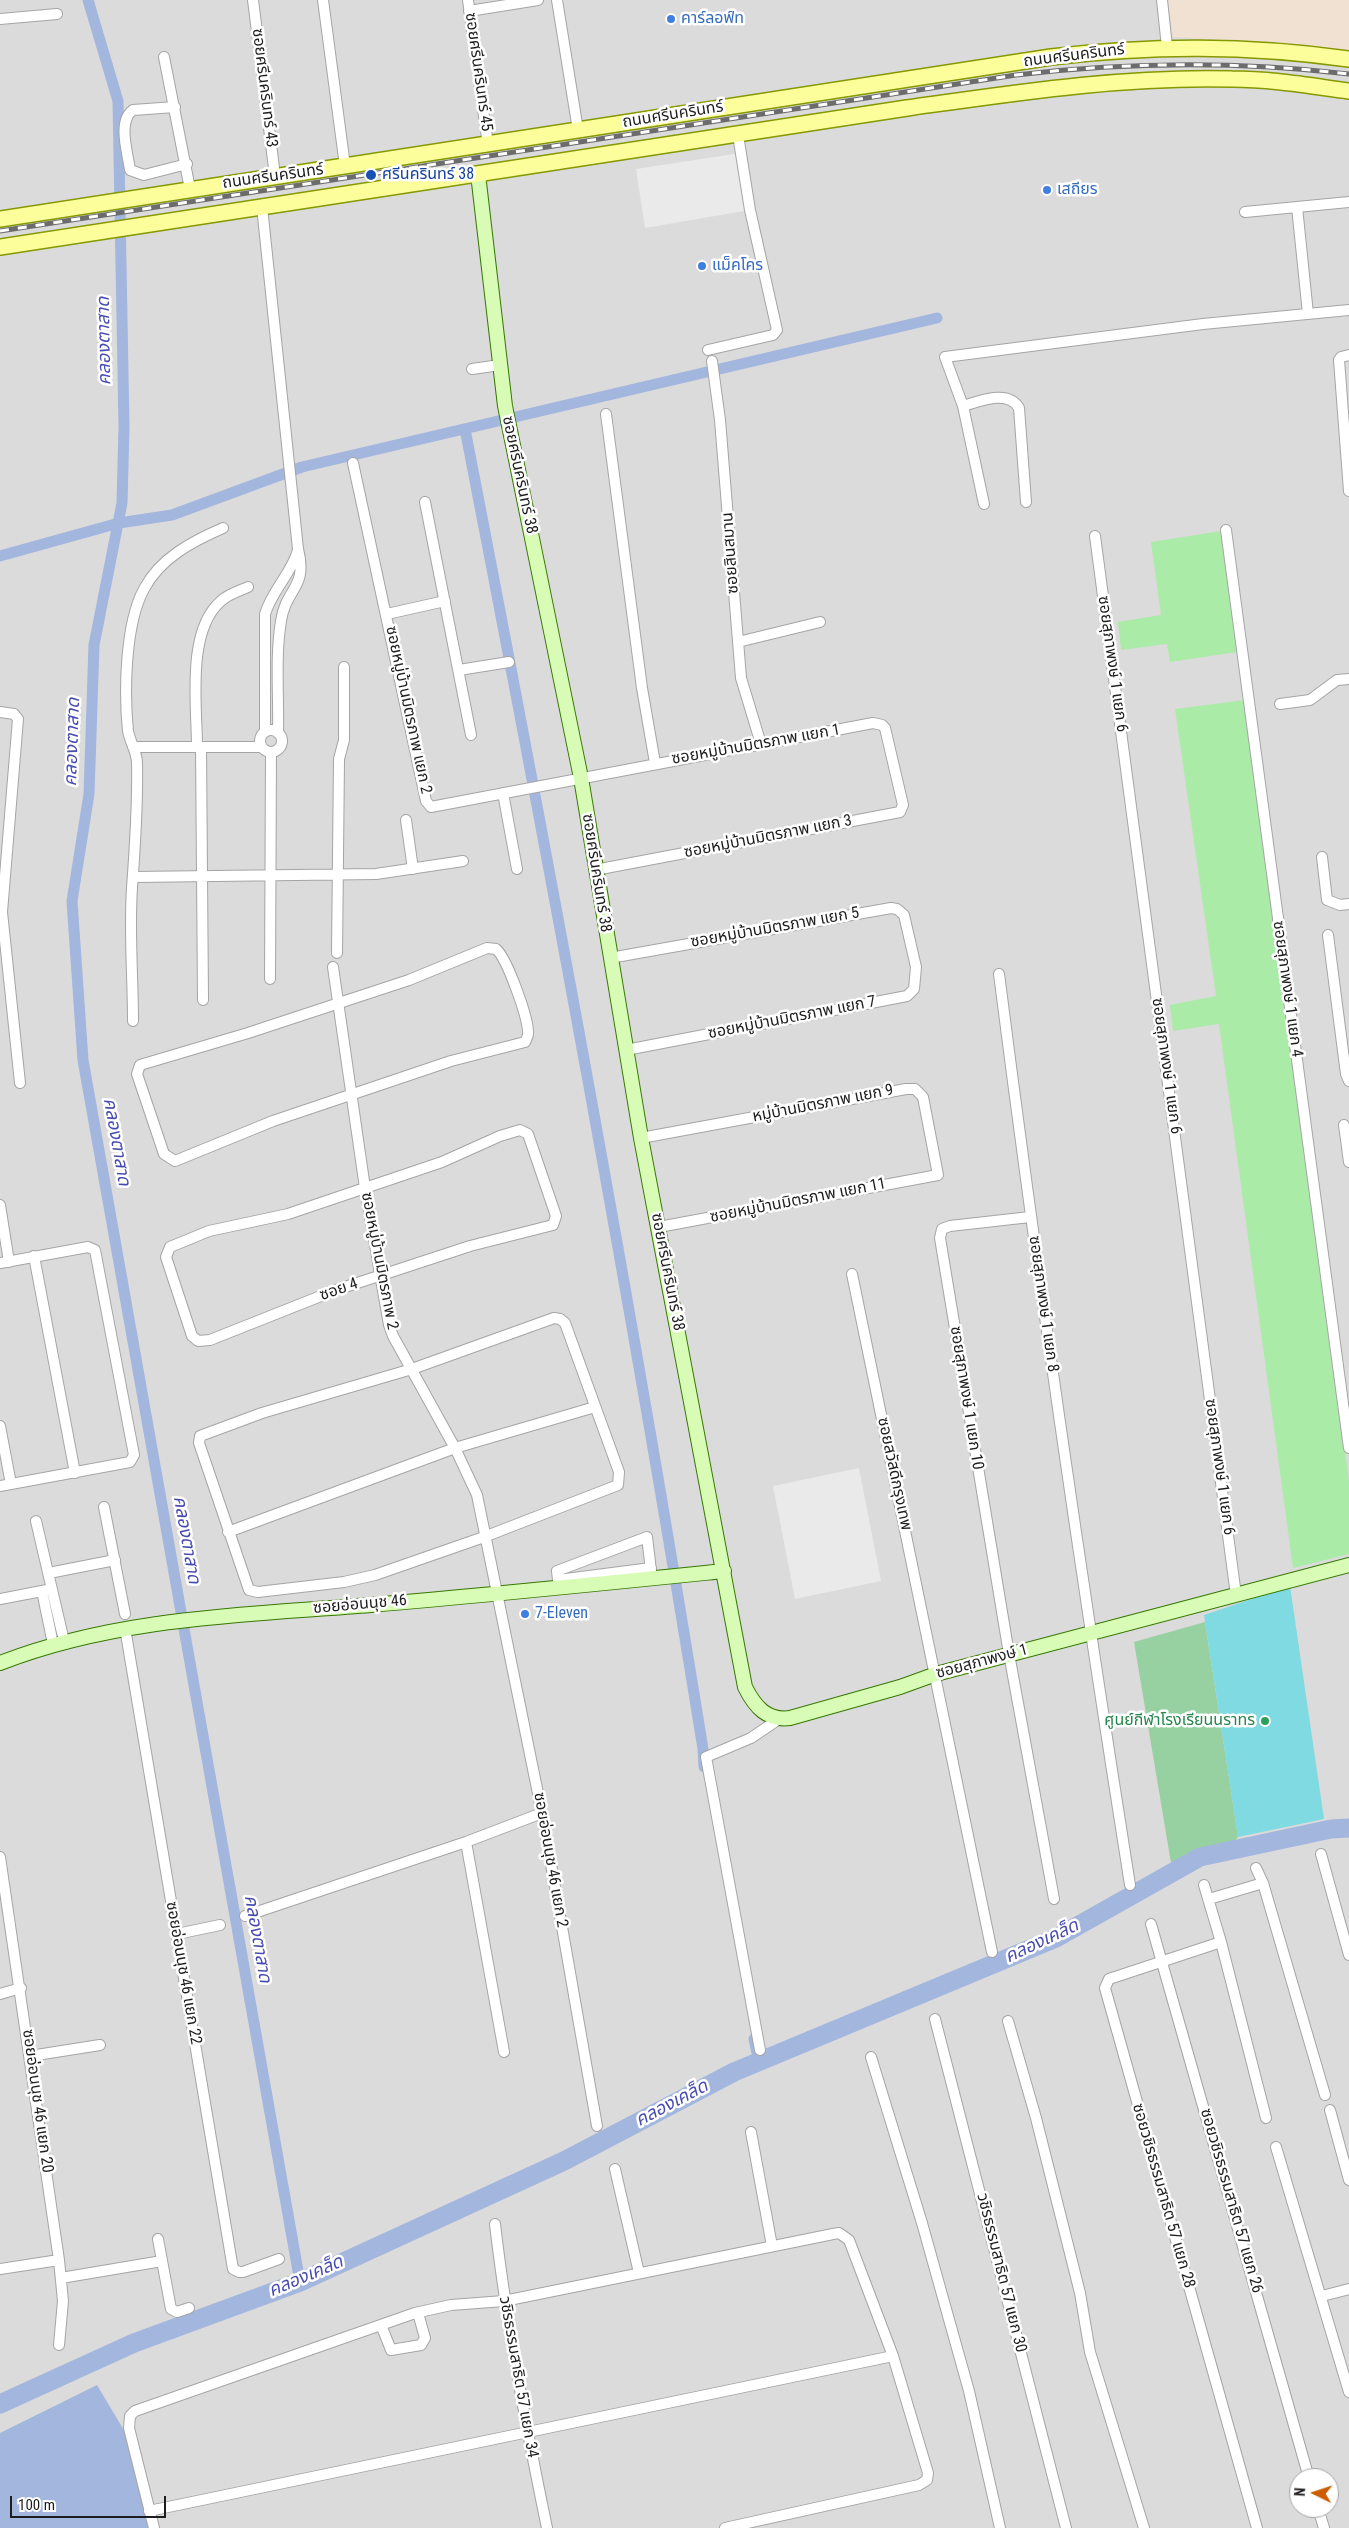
<!DOCTYPE html>
<meta charset="utf-8">
<style>
body{margin:0}
#map{position:relative;width:1349px;height:2528px;overflow:hidden;background:#eeefe4;font-family:"Roboto Condensed",sans-serif}
canvas{display:block}
.north{position:absolute;left:1289px;top:2468px;width:50px;height:50px;box-sizing:border-box;background:#fff;border:1px solid #a5a5a5;border-radius:50%;rotate:274deg;font-size:14px;font-weight:700;line-height:20px;text-align:center;color:#1e1e1e}
.north::after{content:'';display:block;margin:auto;width:18px;height:22px;background:#cc5e00;clip-path:polygon(50% 0,100% 100%,50% 72%,0 100%)}
.scale{position:absolute;left:10px;top:2496px;width:156px;height:22px;box-sizing:border-box;border:2px solid #1e1e1e;border-top:0;padding-left:6px;font-size:15px;line-height:18px;white-space:nowrap;color:#1e1e1e;-webkit-text-stroke:4px #fff;paint-order:stroke}
</style>
<div id="map">
<canvas width="1349" height="2528"></canvas>
<div class="north">N</div>
<div class="scale">100 m</div>
</div>
<script>
const ctx = document.querySelector('canvas').getContext('2d');
ctx.lineJoin = 'round';
function fillPath(path, color) { ctx.fillStyle = color; ctx.fill(path, 'evenodd'); }
function stroke(path, color, width, dash) { ctx.strokeStyle = color; ctx.lineWidth = width; ctx.lineCap = dash ? 'butt' : 'round'; ctx.setLineDash(dash || []); ctx.stroke(path); }
function drawText(font, color, halo, rows, align = 'center') {
  ctx.font = font + ' "Roboto Condensed","Noto Sans Thai",sans-serif'; ctx.lineWidth = 5; ctx.setLineDash([]); ctx.textBaseline = 'middle'; ctx.strokeStyle = halo; ctx.fillStyle = color; for (const [text, x, y, turn = 0] of rows) {
    ctx.save(); ctx.translate(x, y); ctx.rotate((+turn || 0) * Math.PI / 180); ctx.textAlign = isNaN(turn) ? turn : align; if (halo) ctx.strokeText(text, 0, 0); ctx.fillText(text, 0, 0); ctx.restore();
  }
}
const residential = new Path2D(`
 M0,0h1349v2528h-1349zM1299,2478h30v30h-30z`);
const commercial = new Path2D(`
 M1168,0h181v53l-111,-12 -65,-4z`);
const grass = new Path2D(`
 M1221,531l16,121 -67,10 -3,-18 -46,6 -3,-28 43,-7 -10,-73z
 M1245,700l104,781v73l-56,14 -74,-544 -46,7 -3,-26 46,-9 -41,-287z`);
const forest = new Path2D(`
 M1205,1622l33,215 -10,11 -30,6 -26,15 -38,-227z`);
const pitch = new Path2D(`
 M1290,1586l34,233 -86,18 -34,-222z`);
const parking = new Path2D(`
 M741,153l9,57 -105,18 -9,-59z
 M859,1468l22,113 -86,18 -22,-113z`);
const water = new Path2D(`
 M97,2385l31,52 20,91h-148v-95z`);
const canal = new Path2D(`
 M88,0l30,101 6,326 -2,76 -28,142 -5,149 -17,107 11,159 217,1222
 M465,429c85,439 167,878 238,1320l1,18
 M0,556l119,-33 53,-8 130,-48 635,-149
 M754,2039l5,23`);
const river = new Path2D(`
 M0,2404l134,-61 166,-61 264,-121 170,-89 322,-134 144,-81 131,-28 18,-1`);
const street = new Path2D(`
 M253,0l22,176
 M323,0l22,166
 M468,0l20,145
 M557,0l21,130
 M1162,0l5,47
 M469,11l69,-11
 M0,19l57,-5
 M164,57l26,132
 M175,107l-42,3c-16,11 -5,44 -3,60l14,5 43,-11
 M262,207l36,342c10,40 -12,38 -17,72 -6,36 -2,75 -3,112
 M1297,207l11,107
 M1245,212l104,-10
 M708,350l65,-15 4,-5 -27,-120 -12,-75
 M1349,355l-8,2 -2,3 10,131
 M712,361l8,59 21,258 20,66
 M472,369l28,-4
 M963,406l21,98
 M606,414l36,274 13,75
 M353,463l73,338 5,6 442,-84 9,2 3,3 18,77 -3,7 -305,58
 M425,502l46,233
 M1026,502l-7,-94c-11,-19 -39,-7 -56,-2l-18,-49 258,-33 146,-14
 M1226,530l123,918
 M1095,536l141,1059
 M387,614l58,-13
 M738,642l82,-20
 M459,670l50,-8
 M1280,704l30,-4 27,-20 12,-1
 M0,712l14,2 4,5 -16,193 18,171
 M260 741a11 11 0 1 1 22 0a11 11 0 1 1-22 0Z
 M265,732v-118c7,-24 27,-41 33,-64
 M133,747h129
 M197,747c0,-41 -11,-116 24,-146 7,-7 18,-10 27,-14
 M201,747l2,253
 M503,793l14,76
 M406,820l7,49
 M1322,857l5,43 13,5 9,-1
 M134,877l242,-3 87,-13
 M1328,935l18,139 3,7
 M487,948l9,1c11,9 31,66 32,82 1,4 -1,7 -3,11l-74,19 -178,60 -98,40 -11,-7 -27,-80 3,-9 108,-32 161,-53z
 M337,953l2,-194 5,-19v-73
 M610,958l281,-50 6,1 7,6 12,52 -2,22 -7,7 -281,54
 M333,967l32,221 24,137 4,11 62,112 22,47 65,318 55,313
 M999,974c39,305 83,608 131,911
 M270,979l1,-227
 M133,1021c0,-44 -4,-89 -1,-133 3,-41 6,-83 5,-125 0,-11 -7,-21 -9,-32 -4,-39 -3,-107 16,-142 16,-31 49,-48 79,-61
 M1344,1125l5,37
 M520,1130l8,4 28,82 -3,9 -83,21 -134,44 -126,50 -12,1 -6,-5 -26,-79 4,-10 39,-16 79,-17 154,-52 58,-26z
 M641,1138l265,-49h9l8,8 15,78 -279,52
 M0,1205l9,57
 M1030,1217l-80,9 -8,3 -2,9 69,416 45,245
 M34,1256l41,217
 M0,1263l88,-16 7,3 39,205 -4,7 -130,24
 M852,1274l140,678
 M554,1318l6,1 5,4 54,149 -1,13 -134,52 -109,38 -31,7 -86,10 -9,-2 -50,-147 1,-7 62,-23 150,-44z
 M0,1426l11,58
 M104,1507l21,107
 M36,1521l28,120
 M228,1532l227,-84 140,-41
 M651,1568l-93,12 -1,-9 90,-34 5,42
 M49,1573l66,-13
 M42,1591l11,53
 M0,1599l47,-9
 M125,1628l108,641 6,3h4l36,-13
 M466,1842l38,210
 M1321,1854l28,101
 M0,1857l59,403 4,41 -4,44
 M1256,1868l7,15 62,212
 M1204,1885l17,57 45,176
 M1209,1899l54,-16
 M245,1916l221,-74 76,-29
 M1151,1924l158,554
 M177,1934l43,-9
 M1221,1942l-112,37 -4,9 152,540
 M0,1994l21,-6
 M935,2019l131,509
 M1008,2021l28,97 44,175 10,59 54,176
 M760,2050l-54,-293 45,-19 28,-19
 M30,2056l70,-11
 M871,2057l51,166 47,168 31,137
 M1330,2110l19,70
 M751,2132l21,114
 M1276,2147l73,245
 M615,2169l24,104
 M495,2224c12,103 31,203 52,304
 M158,2239l13,70 6,3 12,-4
 M0,2269l59,-9
 M61,2278l101,-17
 M1322,2296l27,-7
 M381,2325l10,25 30,-5 4,-7 -7,-25
 M1318,2508l6,20
 M149,2511l744,-155
 M154,2528l-25,-100 1,-12 5,-5 280,-98 36,-8 53,-4 329,-67 6,-1 10,7 44,116 35,117 -1,7 -8,5 -194,43`);
const secondary = new Path2D(`
 M478,174l27,232 76,372 60,360 104,549c10,20 22,34 45,31l110,-31 36,-13 413,-109
 M0,1663c118,-46 246,-48 371,-58 118,-10 235,-22 353,-34`);
const primary = new Path2D(`
 M0,219l1051,-162c102,-12 196,-12 298,2
 M0,247l907,-139c107,-15 216,-32 325,-29 39,0 79,7 117,12`);
const rail = new Path2D(`
 M0,231l1016,-156c112,-13 221,-14 333,-1`);
const markers = [
 [671,19,5,"#3f7fe0"],
 [371,175,6,"#1a4fb4"],
 [1047,190,5,"#3f7fe0"],
 [702,266,5,"#3f7fe0"],
 [525,1614,5,"#3f7fe0"],
 [1265,1721,5,"#2e9e5b"]
];
const shopNames = [
 ["คาร์ลอฟ์ท",681,19],
 ["เสถียร",1057,190],
 ["แม็คโคร",712,266],
 ["7-Eleven",535,1614]
];
const streetNames = [
 ["ถนนศรีนครินทร์",1074,56,-7],
 ["ซอยศรีนครินทร์ 45",478,72,82],
 ["ซอยศรีนครินทร์ 43",264,88,83],
 ["ถนนศรีนครินทร์",673,115,-9],
 ["ถนนศรีนครินทร์",273,177,-8],
 ["ซอยศรีนครินทร์ 38",519,475,78],
 ["ซอยสินสมาน",731,553,-94],
 ["ซอยสุภาพงษ์ 1 แยก 6",1112,664,82],
 ["ซอยหมู่บ้านมิตรภาพ แยก 2",408,710,78],
 ["ซอยหมู่บ้านมิตรภาพ แยก 1",756,745,-10],
 ["ซอยหมู่บ้านมิตรภาพ แยก 3",768,837,-11],
 ["ซอยศรีนครินทร์ 38",596,873,81],
 ["ซอยหมู่บ้านมิตรภาพ แยก 5",775,928,-10],
 ["ซอยสุภาพงษ์ 1 แยก 4",1287,989,82],
 ["ซอยหมู่บ้านมิตรภาพ แยก 7",792,1018,-11],
 ["ซอยสุภาพงษ์ 1 แยก 6",1166,1066,82],
 ["หมู่บ้านมิตรภาพ แยก 9",823,1104,-11],
 ["ซอยหมู่บ้านมิตรภาพ แยก 11",798,1201,-11],
 ["ซอยหมู่บ้านมิตรภาพ 2",379,1261,79],
 ["ซอยศรีนครินทร์ 38",667,1272,79],
 ["ซอย 4",339,1290,-19],
 ["ซอยสุภาพงษ์ 1 แยก 8",1043,1304,82],
 ["ซอยสุภาพงษ์ 1 แยก 10",966,1398,81],
 ["ซอยสุภาพงษ์ 1 แยก 6",1219,1467,82],
 ["ซอยสวัสดีกรุงเทพ",894,1474,78],
 ["ซอยอ่อนนุช 46",360,1605,-5],
 ["ซอยสุภาพงษ์ 1",982,1662,-15],
 ["ซอยอ่อนนุช 46 แยก 2",550,1860,80],
 ["ซอยอ่อนนุช 46 แยก 22",183,1973,80],
 ["ซอยอ่อนนุช 46 แยก 20",37,2101,82],
 ["ซอยวชิรธรรมสาธิต 57 แยก 28",1163,2196,74],
 ["ซอยวชิรธรรมสาธิต 57 แยก 26",1231,2201,74],
 ["วชิรธรรมสาธิต 57 แยก 30",1001,2273,76],
 ["วชิรธรรมสาธิต 57 แยก 34",518,2377,80]
];
const transitNames = [
 ["ศรีนครินทร์ 38",382,175]
];
const leisureNames = [
 ["ศูนย์กีฬาโรงเรียนนราทร",1255,1721]
];
const waterNames = [
 ["คลองตาสาด",105,341,-91],
 ["คลองตาสาด",73,742,-88],
 ["คลองตาสาด",116,1142,80],
 ["คลองตาสาด",186,1540,80],
 ["คลองตาสาด",257,1939,80],
 ["คลองเคล็ด",1042,1942,-25],
 ["คลองเคล็ด",672,2104,-28],
 ["คลองเคล็ด",306,2277,-23]
];
fillPath(residential, '#dcdbdb');
fillPath(commercial, '#f1e1d2');
fillPath(grass, '#aaeba8');
fillPath(forest, '#97d0a1');
fillPath(pitch, '#7fdae1');
fillPath(parking, '#eaeaea');
fillPath(water, '#a3b6de');
stroke(canal, '#a3b6de', 11);
stroke(river, '#a3b6de', 19);
stroke(street, '#a5a5a5', 12);
stroke(secondary, '#357802', 16);
stroke(primary, '#859800', 18);
stroke(street, '#fff', 10);
stroke(secondary, '#d8fbb6', 14);
stroke(primary, '#fbfe9a', 15);
stroke(rail, '#6c6c6c', 5);
stroke(rail, '#fff', 3, [9]);
for (const [x, y, r, color] of markers) { const dot = new Path2D(); dot.arc(x, y, r, 0, 2 * Math.PI); ctx.fillStyle = color; ctx.fill(dot); stroke(dot, '#fff', 2); }
drawText('16px', '#366cbe', '#fff', shopNames, 'left');
drawText('16px', '#1e1e1e', '#fff', streetNames);
drawText('16px', '#164399', '#fff', transitNames, 'left');
drawText('16px', '#27864d', '#fff', leisureNames, 'right');
drawText('italic 18px', '#484cb0', '#fff', waterNames);
</script>
